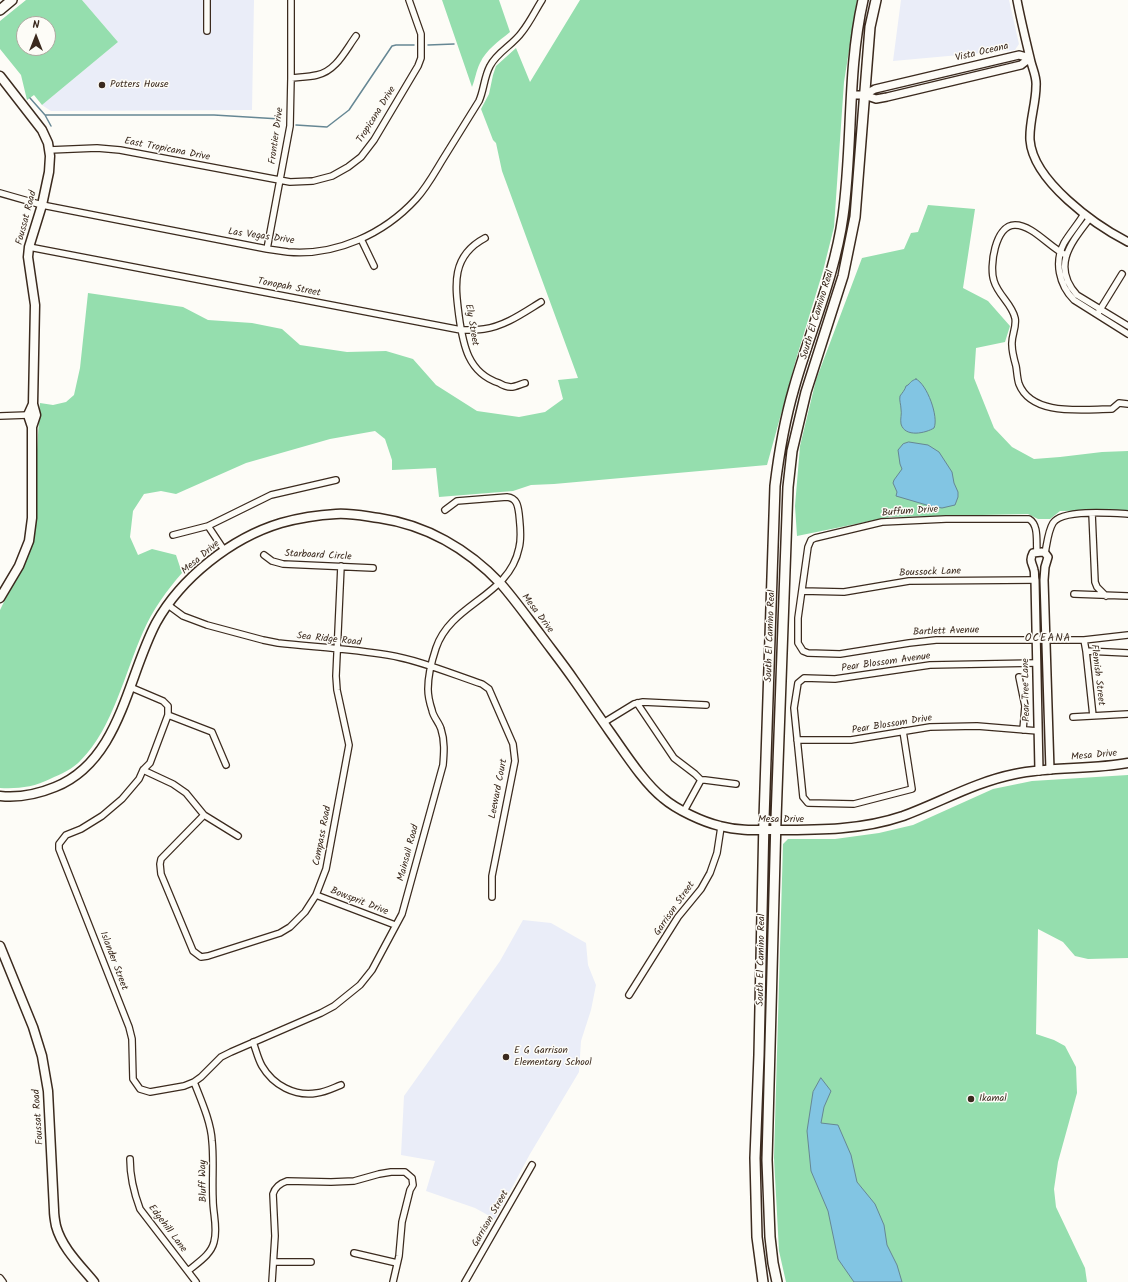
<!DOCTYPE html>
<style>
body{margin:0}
#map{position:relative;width:1128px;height:1282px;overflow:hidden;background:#fdfcf7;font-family:Kalam,sans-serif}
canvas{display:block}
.north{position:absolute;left:16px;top:16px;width:40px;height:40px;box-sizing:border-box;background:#fdfcf7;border:1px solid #afa8a0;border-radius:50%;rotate:0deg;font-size:11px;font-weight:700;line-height:16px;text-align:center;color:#3b2a1e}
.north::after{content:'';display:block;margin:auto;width:14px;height:18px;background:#3b2a1e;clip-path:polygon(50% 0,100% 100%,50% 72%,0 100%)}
</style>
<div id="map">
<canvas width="1128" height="1282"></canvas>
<div class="north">N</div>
</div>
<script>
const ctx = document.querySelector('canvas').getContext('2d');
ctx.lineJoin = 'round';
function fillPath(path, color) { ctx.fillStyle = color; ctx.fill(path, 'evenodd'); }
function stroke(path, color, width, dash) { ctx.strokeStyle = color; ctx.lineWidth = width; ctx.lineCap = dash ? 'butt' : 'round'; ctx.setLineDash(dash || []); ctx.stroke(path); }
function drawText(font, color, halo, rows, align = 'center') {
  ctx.font = font + ' Kalam,sans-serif'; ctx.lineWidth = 3; ctx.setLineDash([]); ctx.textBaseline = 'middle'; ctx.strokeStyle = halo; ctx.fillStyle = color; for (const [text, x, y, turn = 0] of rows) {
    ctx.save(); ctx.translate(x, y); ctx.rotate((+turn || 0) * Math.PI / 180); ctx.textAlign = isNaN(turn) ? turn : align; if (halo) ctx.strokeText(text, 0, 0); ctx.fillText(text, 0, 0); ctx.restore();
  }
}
const built = new Path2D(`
 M82,0h172l-2,110 -201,1 -9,-6 76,-63z
 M901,0h108l10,44 -4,6 -122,11z
 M523,920l28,3 35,20 2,22 8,20 -5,25 -10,31 -2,31 -49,82 -35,65 -20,-11 -49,-17 9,-30 -34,-6 3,-59 96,-135z`);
const green = new Path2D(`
 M26,0h56l36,42 -76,63 -8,-10 -7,5 -6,-25 -21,-26v-28zM24,24h24v24h-24z
 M442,0h57l11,32c-11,9 -24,18 -30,31 -4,8 -5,17 -8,24z
 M580,0h277l-13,82 -10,145 -11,44 -26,85 -30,109 -213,19 -23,1 -18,6 -74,6 -3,-29 -44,2v-10l-7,-21 -10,-8 -45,8 -84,24 -70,31 -15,-3 -17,3 -11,17 -3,26 8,18 14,-6 24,6 6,18c-15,17 -30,38 -39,59 -18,40 -30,96 -62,128 -8,9 -20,14 -31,19 -16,8 -32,10 -50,9v-178l31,-63 9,-144 13,2 13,-3 8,-7 6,-27 8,-75 95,14 25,13 44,3 30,6 18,16 47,7 39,-1 27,8 23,26 41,26 42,6 26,-5 18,-13 -5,-19 20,-2 -76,-207 -6,-28 -3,-3 -12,-31 8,-15 4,-19 3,-9 20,-18 14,34z
 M928,205l47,4 -12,79 25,13 22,25 -5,16 -29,6 -2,30 20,50 18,19 22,12 26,-2 42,-5 26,-1v59l-68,1 -10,8h-12l-10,-5 -138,3 -93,19 -2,-30 5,-60 16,-66 46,-122 42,-9 7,-16 7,-1z
 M1128,775v183l-40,1 -13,-3 -12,-14 -25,-13 -2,105 18,6 11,6 11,21 1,26 -19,69 -4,27 2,18 29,61 2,14h-301l-7,-31 -5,-93 9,-314 5,-5h47l44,-6 34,-8 80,-36 39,-8z`);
const water = new Path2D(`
 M916,379c11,5 23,38 18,49 -8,5 -29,10 -33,-4 -1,-5 1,-10 0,-15 0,-4 -2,-9 -1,-13 2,-3 5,-6 6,-10l2,-1c3,-3 3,-4 8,-6z
 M909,442l19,3 11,7 13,20 2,11 4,9v5l-3,8 -13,3 -12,-2 -34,-10 1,-4 -4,-9 1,-3 8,-11 -2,-5 -2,-14 5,-6z
 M821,1078l10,13 -7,16 -3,16 17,2 13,30 6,27 18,22 9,21 3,20 10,20 5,17h-48l-16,-23 -10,-48 -17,-40 -4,-40 6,-39z`);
const stream = new Path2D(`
 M428,45l26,-1
 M30,98l15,17 6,11
 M45,115h169l66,4
 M296,125l31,2 22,-17 43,-64 4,-1h18`);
const minor = new Path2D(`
 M207,31v-31
 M291,78c9,-1 18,-1 26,-3 19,-4 28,-24 39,-39
 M49,150l48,-2 23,2 170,32 23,-1 19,-5 16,-9 13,-10 13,-17 44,-74 3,-8v-24l-12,-34
 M0,193l42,12 225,44c7,1 14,2 21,3 48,4 96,-18 128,-53 11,-12 19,-27 27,-40 12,-19 24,-39 36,-58 5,-11 5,-24 11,-35 7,-14 23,-21 32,-34 8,-10 13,-21 20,-32
 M1084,214c-6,10 -14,19 -20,29 -10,19 -5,42 10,57l54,34
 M1090,218c-19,25 -39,48 -13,77l51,31
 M485,238c-34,18 -30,47 -26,78 4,29 9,57 40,67 3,2 8,4 12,4 4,0 10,-3 14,-4
 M361,239l13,27
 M29,247l432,83c8,0 15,0 23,-1 21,-3 39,-16 57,-27
 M267,249l23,-123 1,-48v-78
 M1066,255c-16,-7 -33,-30 -51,-30 -20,0 -26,42 -21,56 4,14 18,23 21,37 2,9 -4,18 -3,27 0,7 2,14 4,21 1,5 1,12 3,18 13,33 65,25 93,25l7,-6 9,1
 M1098,313l24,-39
 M0,416l28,-1
 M1092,513l3,69 2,5 9,9
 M208,526l16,24
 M173,535l35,-9 63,-31 65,-15
 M1037,551c-1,-10 2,-26 -8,-32h-83l-64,3 -67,16 -4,2 -3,7 -10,71v25l5,8 5,2 32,1 69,-11 27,-3h148l44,-5
 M1045,553c2,-9 3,-22 8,-30 9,-14 59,-10 75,-9
 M264,555l8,6 11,3 90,4
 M802,591l42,1 65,-11 126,-1
 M1074,594l54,2
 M168,605l15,11 24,9 56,15 15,3c37,4 74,6 110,12 31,5 64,19 94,29l7,5 24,55 2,17 -23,115v21
 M1084,640l2,11 7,65
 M1086,651l42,2
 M1019,677l6,29 -2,24
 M130,687l33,14 5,5v9l-18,48 -7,7 -4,9 -17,20 -20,17 -21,13 -15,6 -7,9v5l70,178 3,12 1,40 7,10 10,3 34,-6 10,-4 7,-5 20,-20 10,-5 90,-39 13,-7 26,-21 12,-15 30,-56 41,-149c1,-12 2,-24 -2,-36 -2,-7 -8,-12 -9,-19 -2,-6 -4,-14 -4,-21 0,-13 4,-29 8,-41 15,-45 73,-51 83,-100 3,-11 1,-23 0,-34 -1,-8 -2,-16 -12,-17l-50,4 -12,9
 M637,703l37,55 21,16 6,6
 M168,715l44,17 14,33
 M1073,717l55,-3
 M603,723l31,-19 9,-2 63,3
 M903,731l9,58 -58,15 -46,-1 -5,-6 -9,-89 4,-25 6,-5 31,1 95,-14 106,-2
 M797,740h54l79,-13 47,-1 61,5
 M143,770l30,14 13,9 18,22 34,21
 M701,780h4l31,4
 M684,811l17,-31
 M204,815l-43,44 -1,5 1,10 32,77 8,6 7,-1 72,-23 10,-6 15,-15 11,-17 10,-26 23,-124 -12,-55 -1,-14 5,-110
 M316,895l79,30
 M629,995l49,-78 23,-28 9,-16 7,-20 4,-26
 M253,1042c3,8 5,17 9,24 11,19 33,31 55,27 9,-1 16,-5 24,-8
 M130,1159c0,18 4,34 10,50l56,73
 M354,1253l43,10
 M274,1262h37
 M188,1271c9,-8 23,-16 26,-29 4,-14 -1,-28 -1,-42 -1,-20 1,-40 -1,-59 -1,-19 -11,-41 -18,-59
 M0,1278l3,4
 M272,1282l3,-46 -2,-42c2,-7 8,-11 14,-13l44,1 23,-1 25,-7 12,-2h14l7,6 1,7 -3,5 -8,32 -3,34 -6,26
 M465,1282l67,-117`);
const tertiary = new Path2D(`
 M1017,0c4,21 9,41 14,62 2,8 6,16 5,24 0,18 -7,36 -6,54 3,41 65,85 98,102
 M852,95h12l12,4 11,-2 134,-32 9,-7
 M864,95l11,-6 144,-34 11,3
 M1039,771l-4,-191c-1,-3 0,-7 -1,-10 -2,-8 -5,-9 -1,-17l9,-1 3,1 3,4 -3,10 -1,13 6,190`);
const secondary = new Path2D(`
 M0,76l42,54 6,13 2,13 -1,16 -7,33 -13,42 -1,10 7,48 -2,99
 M33,404l3,11 -4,12 -4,-12z
 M0,598l19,-32 10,-25 3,-23v-91
 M0,796c19,2 38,-2 55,-9 65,-26 72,-109 101,-164 25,-45 75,-85 125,-100 18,-5 36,-8 55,-9 15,-1 28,2 43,4 47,7 89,31 122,66 14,16 26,33 39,50 11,15 23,30 34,46 12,17 24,35 36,52 15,21 34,51 53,66 14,12 40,24 57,28 19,5 38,4 57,4 43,0 85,0 126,-14 38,-14 72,-34 112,-42 37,-8 76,-4 113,-11
 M0,946l33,81 9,29 6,35 6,119c0,6 1,11 2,16 6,22 24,39 38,56`);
const primary = new Path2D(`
 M0,10l12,-10
 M763,1282l-6,-45 -2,-79 4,-103 5,-236 11,-333c4,-33 10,-67 19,-98 16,-57 41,-113 49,-172 10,-71 4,-145 20,-216
 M777,1282l-4,-19 -3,-26 -3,-77 9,-341 12,-332 4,-36 14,-59 37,-116 12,-59 15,-190 6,-27`);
const markers = [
 [102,85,4,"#3b2a1e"],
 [506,1057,4,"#3b2a1e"],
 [971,1099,4,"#3b2a1e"]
];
const streetNames = [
 ["Vista Oceana",982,53,-13],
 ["Tropicana Drive",377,115,-58],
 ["Frontier Drive",277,136,-82],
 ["East Tropicana Drive",167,150,11],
 ["Foussat Road",27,218,-75],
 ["Las Vegas Drive",261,237,8],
 ["Tonopah Street",289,288,11],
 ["South El Camino Real",818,315,-73],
 ["Ely Street",471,325,80],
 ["Buffum Drive",910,512,-4],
 ["Starboard Circle",318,556,3],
 ["Mesa Drive",201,558,-40],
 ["Boussock Lane",930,573,-2],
 ["Mesa Drive",537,614,53],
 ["Bartlett Avenue",946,632,-2],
 ["South El Camino Real",771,636,-88],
 ["Sea Ridge Road",329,640,6],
 ["Pear Blossom Avenue",886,663,-8],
 ["Flemish Street",1097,675,83],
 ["Pear Tree Lane",1027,690,-91],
 ["Pear Blossom Drive",892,725,-9],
 ["Mesa Drive",1094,756,-5],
 ["Leeward Court",499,789,-79],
 ["Mesa Drive",781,820],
 ["Compass Road",323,836,-79],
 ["Mainsail Road",409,853,-75],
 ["Bowsprit Drive",359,902,21],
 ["Garrison Street",675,909,-55],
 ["South El Camino Real",762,960,-89],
 ["Islander Street",113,961,69],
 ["Foussat Road",39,1117,-94],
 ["Bluff Way",204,1181,-91],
 ["Garrison Street",491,1219,-60],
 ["Edgehill Lane",167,1229,53]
];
const poiNames = [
 ["Potters House",110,85],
 ["E G Garrison",514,1051],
 ["Elementary School",514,1063],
 ["Ikamal",979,1099]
];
const neighbourhoodNames = [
 ["OCEANA",1048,639]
];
fillPath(built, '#eaedf8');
fillPath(green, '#95deae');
fillPath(water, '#82c5e3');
stroke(water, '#668794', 1);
stroke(stream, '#668794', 1.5);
stroke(minor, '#3b2a1e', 8);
stroke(tertiary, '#3b2a1e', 10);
stroke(secondary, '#3b2a1e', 11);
stroke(primary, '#3b2a1e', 12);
stroke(minor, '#fdfcf7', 5.5);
stroke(tertiary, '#fdfcf7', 7);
stroke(secondary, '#fdfcf7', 8);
stroke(primary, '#fdfcf7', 9);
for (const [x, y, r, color] of markers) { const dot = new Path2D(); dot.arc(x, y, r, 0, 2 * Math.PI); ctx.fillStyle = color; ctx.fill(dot); stroke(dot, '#fdfcf7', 1.5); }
drawText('10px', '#3b2a1e', '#fdfcf7', streetNames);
drawText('10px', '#3b2a1e', '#fdfcf7', poiNames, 'left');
ctx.letterSpacing = '1px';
drawText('11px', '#3b2a1e', '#fdfcf7', neighbourhoodNames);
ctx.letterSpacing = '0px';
</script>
